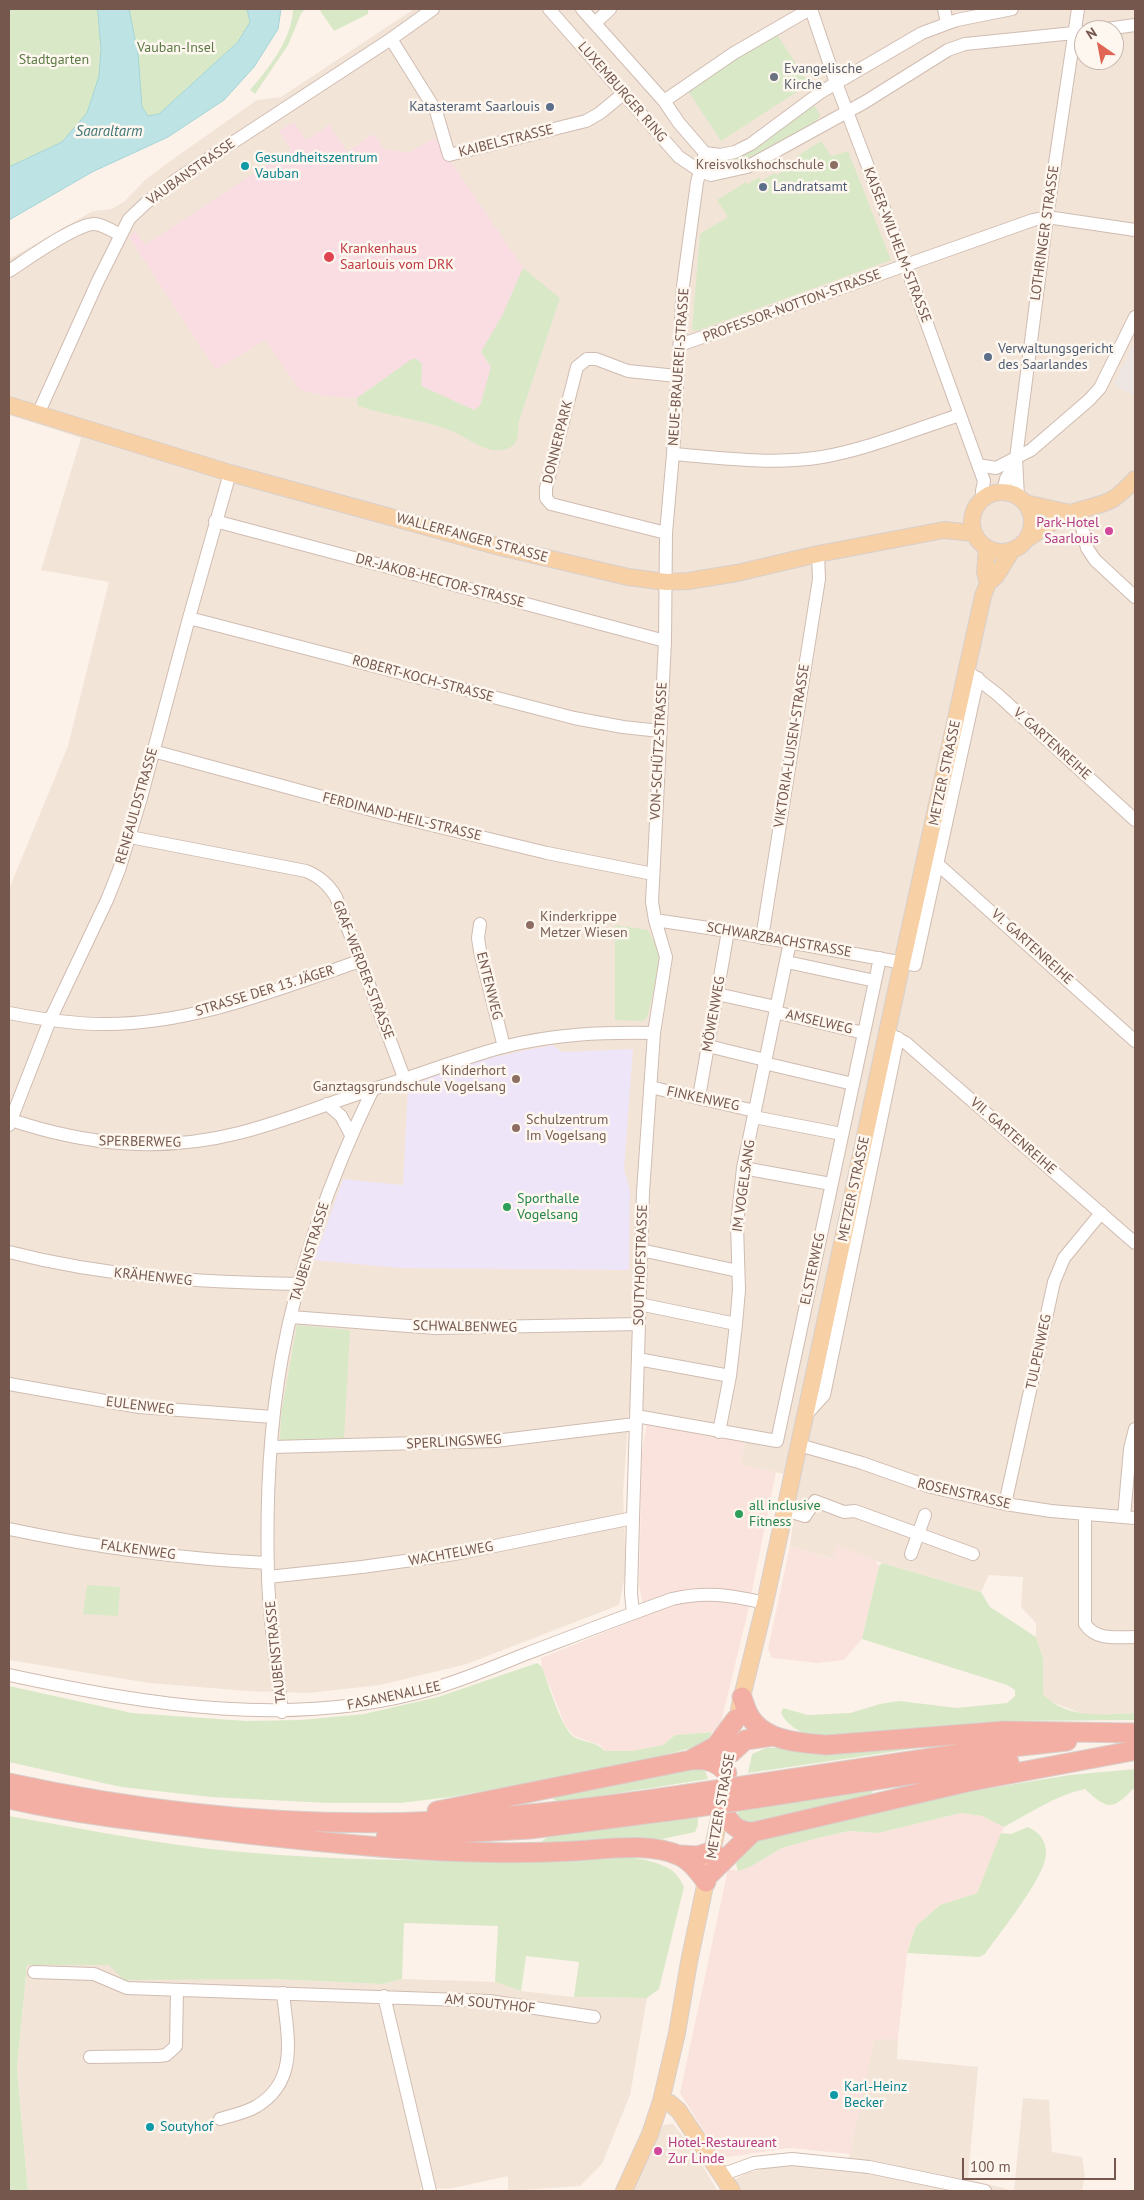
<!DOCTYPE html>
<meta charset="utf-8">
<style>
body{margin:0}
#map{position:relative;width:1144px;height:2200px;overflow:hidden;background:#fcf2e9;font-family:"PT Sans",sans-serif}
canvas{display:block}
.frame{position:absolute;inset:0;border:10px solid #75574d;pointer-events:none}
.north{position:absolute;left:1074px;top:20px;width:50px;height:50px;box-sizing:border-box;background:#fef7ef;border:1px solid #c7b7ae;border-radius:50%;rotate:327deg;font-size:14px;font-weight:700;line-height:20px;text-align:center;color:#75574d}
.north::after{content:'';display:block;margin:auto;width:18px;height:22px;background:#e06554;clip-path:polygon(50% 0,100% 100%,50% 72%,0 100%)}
.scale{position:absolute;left:962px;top:2158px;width:154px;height:22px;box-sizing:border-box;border:2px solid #75574d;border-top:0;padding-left:6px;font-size:15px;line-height:18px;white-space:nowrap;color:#75574d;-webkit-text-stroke:4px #fef7ef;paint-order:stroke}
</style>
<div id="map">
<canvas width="1144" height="2200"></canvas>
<div class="frame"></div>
<div class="north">N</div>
<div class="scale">100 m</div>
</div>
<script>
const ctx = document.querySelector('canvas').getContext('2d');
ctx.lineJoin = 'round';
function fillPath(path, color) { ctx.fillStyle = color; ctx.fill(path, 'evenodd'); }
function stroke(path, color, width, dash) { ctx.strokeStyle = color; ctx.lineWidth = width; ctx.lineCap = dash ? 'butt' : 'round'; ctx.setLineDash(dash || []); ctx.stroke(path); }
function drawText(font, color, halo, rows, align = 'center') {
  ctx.font = font + ' "PT Sans",sans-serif'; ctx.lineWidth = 5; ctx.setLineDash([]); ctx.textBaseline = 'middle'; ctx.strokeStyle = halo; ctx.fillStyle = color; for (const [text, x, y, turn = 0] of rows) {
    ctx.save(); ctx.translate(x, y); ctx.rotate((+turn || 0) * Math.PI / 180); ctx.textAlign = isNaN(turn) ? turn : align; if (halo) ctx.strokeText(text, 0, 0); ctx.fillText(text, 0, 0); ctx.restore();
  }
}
const residential = new Path2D(`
 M414,9h721v1704l-49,2 -37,-14 -6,-7v-36l-7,-21v-14l-15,-16 2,-30 -34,-2 -8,17 -99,-29 -44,-17 -5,13 -43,-13 9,-69 -59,-12 5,-24 -5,-11 -111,-20 -6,83 3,78 -7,34 -152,59 -87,21 -71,8 -61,-2 -99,-8 -140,-23v-771l59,-143 41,-164 -68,-12 40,-132 -72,-23v-156l84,-48 19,-2 13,-8 20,-21 28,-21 84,-59 24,-3zM1084,30h30v30h-30z
 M27,1965h82l162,14 112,5 19,-5 93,3 26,9 53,6 73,1 -17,97 -28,69 -22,22 -72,5v-15l-59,13 -28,-2 -2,4h-391l-11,-122z
 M874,2039h24l-1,20 81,8 -10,112 46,12 9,-93 26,2 3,52 30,5 3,19 -3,15h-448l29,-66 10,-1 17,21 27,45 29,-17 26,-6 23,-3 51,6z`);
const commercial = new Path2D(`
 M647,1422l98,19 -5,24 36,7 -28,139 -29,120 -44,4 -12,10 -31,6h-27l-5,-6 -26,-9 -9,-11 -23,-58 -1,-9 104,-42 -6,-31 3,-133z
 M838,1545l37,15 4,6 -17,73 -18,21 -27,3 -45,-5 -4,-9 22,-103 42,13z
 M961,1813l21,3 22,11 -27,66 -37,12 -24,21 -9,27 -9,86h-24l-24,115 -61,-6 -68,10 -41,-65 48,-224 10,2 12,-4 32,-19 32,-9 35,-8 29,2z`);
const industrial = new Path2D(`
 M1135,340v56l-21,-11z`);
const education = new Path2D(`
 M552,1045l10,7 71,-3 -9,120 6,21 -1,80 -230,-2 -85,-8 29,-81 60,6 5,-98 41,-17 45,-13z`);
const medical = new Path2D(`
 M294,122l12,18 23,-15 18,27 27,-18 10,15 24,4 27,-15 88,130 -20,46 -22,38 10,15 -11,39 -6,4 -53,-24 1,-22 -10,-5 -55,39 -31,-2 -26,-6 -35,-50 -49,30 -87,-133 6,-6 10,14 146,-96 -12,-18z`);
const green = new Path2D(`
 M9,9h89l3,40 -2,27 -12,37 -25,29 -53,25z
 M129,9h118l3,13 -12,20 -79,72 -11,2 -6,-9 -4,-53z
 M293,9h12l-4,5 -13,31 -33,49 -5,-4c19,-22 42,-51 43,-81z
 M319,9h49v5l-34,17z
 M776,33l33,51 -88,57 -33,-50z
 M813,103l7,12 -2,4c-29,19 -56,37 -90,45l-1,-4c33,-11 59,-35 86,-57z
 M821,141l10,15 17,-5 43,109 -195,71 -4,-2 8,-95 28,-17 -11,-17 29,-18 2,2 11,-7 2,4 14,-8 2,2 22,-14 -2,-5z
 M523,268l37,30 -42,126c1,13 0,23 -15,26 -20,3 -37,-14 -54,-20 -29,-11 -61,-14 -91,-24l-1,-8 55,-39h5l5,5 -1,22 53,24 6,-4 11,-39 -10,-15 22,-38z
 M615,925l33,5 11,21 1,15 -13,52 -5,3 -27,-1z
 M297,1325l53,5 -6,110 -64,1 1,-26z
 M882,1563l99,29 9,15 46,30 7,21v36c24,26 61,20 92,19v7l-133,1 -173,15c-21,0 -37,-4 -48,-23l2,-5 25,7 42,-2 30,-9 19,-3 58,7 50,-5 8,-7v-6l-8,-5 -145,-46 17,-73z
 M87,1585l33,2 -2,29 -35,-2z
 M537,1663l5,4c6,16 19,61 32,70 11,6 22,4 31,14h27l31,-6 12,-10 37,-3 -3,6 -11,8 -74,20 -174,31 -50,6h-71l-118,-6 -90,-10 -112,-25v-76l123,27 114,8 55,-1 63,-6 74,-17z
 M921,1745l-3,3 -20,3 -150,22 4,-19 14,-6z
 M698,1769l7,2 3,8 -147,23 -7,-2 -1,-4z
 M1135,1769v18c-21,22 -26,25 -50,2 -29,6 -55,24 -81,38l-22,-11 -21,-3 -83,20 -29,-2 -35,8 -32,9 -32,19 -12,4 -2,-7c6,-14 16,-21 28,-28l154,-36 152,-25z
 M869,1790l4,1 -3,4 -125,28 -7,-6v-7z
 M9,1816c64,11 128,24 193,32 99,11 199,13 298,13 47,0 127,-15 168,7 8,4 12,11 16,19l-25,102 -12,9 -73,-1 5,-35 -53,-6 -5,35 -26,-9 3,-56 -94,-3 -2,56 -19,5 -112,-5 -147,1 -15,-15h-82l-10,104 11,122h-19z
 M698,1816v9l-3,7 -42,9 -111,4 -1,-3 6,-5z
 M1028,1827c12,6 18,13 18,27 0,22 -47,80 -61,100l-6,3 -72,-4 9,-27 24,-21 37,-12 24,-60 10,1z`);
const water = new Path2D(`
 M98,9h31l9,45 4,53 6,9 11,-2 79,-72 12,-20 -3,-13h34l-3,20 -24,38 -30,33 -56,37 -76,35 -83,48v-53l53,-25 25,-29 12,-37 2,-27z`);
const minor = new Path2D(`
 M549,9l130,148 21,14 11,4 36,-8 118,-65 83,-52 17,-6 119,-12
 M582,9l82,92 15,22 26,30
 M811,9l25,74 70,183 78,215 -2,10 1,8
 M944,9l3,14
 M595,23l15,-14
 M1099,30l36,-5
 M391,39l45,72 13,44 137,-34 14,-8 23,-19
 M664,101l70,-48 76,-44
 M705,153l15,2 15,-3 16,-8 70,-52 101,-59 35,-13 55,-11
 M9,271c17,-11 68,-48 86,-47 9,1 18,7 25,11
 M680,345l353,-125 14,-3 88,13
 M38,414l60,-133 31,-62 17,-16 31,-24 214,-140 42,-30
 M673,454c49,4 100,11 149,3 47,-8 93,-28 138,-42
 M978,465l18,3 35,-18 58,-50 11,-12 35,-71
 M1003,492l3,-13 9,-16
 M1018,497l-2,-39 31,-241 31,-208
 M1078,511l9,37 8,12 40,37
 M215,521l450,120
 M666,533l-115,-29 -5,-6v-10l31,-121 10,-8h9l32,12 49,5
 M189,618l385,100 49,9 37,4
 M971,674l26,20 138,126
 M153,751l233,63 161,39 106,21
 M130,837l176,34c14,6 22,13 30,26l69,183
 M933,860l202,181
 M655,920l73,11 187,34 63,-287
 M480,924l-2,14 2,13 24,96
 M762,938l57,-359 -1,-25
 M787,962l88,19
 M717,994l59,13
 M775,1012l89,21
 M9,1013c31,6 62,11 94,11 89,1 174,-35 257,-63
 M893,1036l13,7 229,200
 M708,1046l57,14
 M764,1063l89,21
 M650,1087l105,24
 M699,1097l29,-166
 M327,1104l14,12 10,19
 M754,1117l88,17
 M11,1120c76,25 149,33 228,13 45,-11 89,-30 134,-44
 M9,1125l41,-105 57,-120 12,-30 22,-72 48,-180 41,-145
 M743,1168l88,16
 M641,1250l97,21
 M9,1252c97,25 190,30 290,32
 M639,1304l97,20
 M291,1317l144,11 204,-4
 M638,1359l92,17
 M9,1384l130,23 134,10
 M636,1416l141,25 103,-483
 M805,1416l19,-21 74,-357
 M719,1432l11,-56 6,-52 3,-34 -2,-65 6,-57 47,-226
 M799,1445l63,18 65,23 78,18 46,7 84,7
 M272,1447l223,-6 140,-17
 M1005,1504l49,-222 10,-24 37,-45
 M785,1510l20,6 10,-15 29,11 11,-1 118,43
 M1085,1515v109c11,17 32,13 50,13
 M1124,1517l6,-68 5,-20
 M9,1529c85,18 172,30 259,34
 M911,1554l14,-39
 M268,1577l94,-10 93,-13 178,-36
 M633,1613l-2,-19 2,-76 10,-326 11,-159 12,-76 -11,-37 -3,-18 13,-261 1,-108 7,-79 10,-168 14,-104 8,-29
 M9,1675c140,30 285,55 426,13 30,-9 59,-21 88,-33 50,-19 99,-38 149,-56 34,-8 59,-4 93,4
 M282,1712c-5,-45 -13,-91 -14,-136 -2,-72 1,-147 14,-219 17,-93 50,-183 91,-268 43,-13 86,-30 130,-42 50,-13 100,-15 151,-14
 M34,1972l60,2 33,14 362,13 105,16
 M384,1996l46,195
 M90,2057l69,-1 7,-1 10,-9 1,-56
 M220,2119c12,-4 26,-6 37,-13 43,-26 30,-72 26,-113
 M721,2175l33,-12 38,-4 77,8 116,24`);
const major = new Path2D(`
 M9,405l221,68 270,74 128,30 38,5 22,-1 49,-8 81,-19 126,-24 30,3
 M972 522a30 30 0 1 1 60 0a30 30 0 1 1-60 0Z
 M1025,503l45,10
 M1027,539c14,-9 29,-21 44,-26 33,-11 39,-6 64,-34
 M987,548l-2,24 3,11
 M739,1709l26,-106 137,-640 81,-367 5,-13 8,-7 16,-26
 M661,2101l9,2 9,8 53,80
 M624,2191l26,-57 11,-33 16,-68 12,-71 34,-162`);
const highway = new Path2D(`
 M742,1697c2,6 4,13 7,18 14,26 51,28 77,30l178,-14 131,2
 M731,1753l14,-13 29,-4
 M692,1759l24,-13 20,-27
 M9,1783c147,32 300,46 451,37 75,-5 148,-14 222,-25
 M756,1784l229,-34 82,-9
 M758,1798l149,-23 102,-13
 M9,1799c79,18 158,25 239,35 108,12 218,23 327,17 31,-2 77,-9 105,5 11,5 19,16 26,26
 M721,1808c9,15 15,24 32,24l214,-50 165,-31
 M437,1811l254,-51c16,-1 25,1 36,13
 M386,1837l144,-8 154,-20
 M680,1855l18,1 15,-5
 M707,1877l46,-45`);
const highwayBridge = new Path2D(`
 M682,1795l74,-11
 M684,1809l74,-11`);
const markers = [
 [774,77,5,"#6b7280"],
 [550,107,5,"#5c6f8a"],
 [834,165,5,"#8d6e63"],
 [245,166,5,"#0f9aa8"],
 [763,187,5,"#5c6f8a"],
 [329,257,6,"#e0444e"],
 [988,357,5,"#5c6f8a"],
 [1109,531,5,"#d1479c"],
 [530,925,5,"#8d6e63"],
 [516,1079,5,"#8d6e63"],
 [516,1128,5,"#8d6e63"],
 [507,1207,5,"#2e9e5b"],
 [739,1514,5,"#2e9e5b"],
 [834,2095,5,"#0f9aa8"],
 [150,2127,5,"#0f9aa8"],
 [658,2151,5,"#d1479c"]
];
const parkNames = [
 ["Vauban-Insel",176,48],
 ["Stadtgarten",54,60]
];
const worshipNames = [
 ["Evangelische",784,69],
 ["Kirche",784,85]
];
const streetNames = [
 ["LUXEMBURGER RING",622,92,49],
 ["KAIBELSTRASSE",506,141,-14],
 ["VAUBANSTRASSE",191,172,-35],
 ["LOTHRINGER STRASSE",1045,233,-82],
 ["KAISER-WILHELM-STRASSE",897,245,69],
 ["PROFESSOR-NOTTON-STRASSE",792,306,-20],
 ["NEUE-BRAUEREI-STRASSE",679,367,-86],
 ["DONNERPARK",558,442,-76],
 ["WALLERFANGER STRASSE",472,538,15],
 ["DR.-JAKOB-HECTOR-STRASSE",440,581,15],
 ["ROBERT-KOCH-STRASSE",423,679,15],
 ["V. GARTENREIHE",1052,744,42],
 ["VIKTORIA-LUISEN-STRASSE",792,746,-81],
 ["VON-SCHÜTZ-STRASSE",659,751,-87],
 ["METZER STRASSE",945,773,-78],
 ["RENEAULDSTRASSE",137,806,-74],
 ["FERDINAND-HEIL-STRASSE",402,817,14],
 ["SCHWARZBACHSTRASSE",779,940,10],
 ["VI. GARTENREIHE",1032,947,42],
 ["GRAF-WERDER-STRASSE",363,970,69],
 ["ENTENWEG",489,986,76],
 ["STRASSE DER 13. JÄGER",265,991,-17],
 ["MÖWENWEG",714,1014,-80],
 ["AMSELWEG",819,1022,13],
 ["FINKENWEG",703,1099,12],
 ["VII. GARTENREIHE",1013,1136,41],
 ["SPERBERWEG",140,1142,1],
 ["IM VOGELSANG",744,1186,-82],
 ["METZER STRASSE",854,1189,-78],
 ["TAUBENSTRASSE",310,1252,-73],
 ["SOUTYHOFSTRASSE",641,1265,-88],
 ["ELSTERWEG",813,1269,-78],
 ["KRÄHENWEG",153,1277,6],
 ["SCHWALBENWEG",465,1327,1],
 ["TULPENWEG",1039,1352,-78],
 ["EULENWEG",140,1406,7],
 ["SPERLINGSWEG",454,1442,-3],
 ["ROSENSTRASSE",964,1494,13],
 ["FALKENWEG",138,1550,8],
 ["WACHTELWEG",451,1554,-10],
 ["TAUBENSTRASSE",276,1652,-96],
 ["FASANENALLEE",394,1696,-12],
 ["METZER STRASSE",721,1806,-80],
 ["AM SOUTYHOF",490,2004,6]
];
const serviceNames = [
 ["Katasteramt Saarlouis",540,107,"right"],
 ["Landratsamt",773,187],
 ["Verwaltungsgericht",998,349],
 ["des Saarlandes",998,365]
];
const cultureNames = [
 ["Gesundheitszentrum",255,158],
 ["Vauban",255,174],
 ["Karl-Heinz",844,2087],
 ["Becker",844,2103],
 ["Soutyhof",160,2127]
];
const educationNames = [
 ["Kreisvolkshochschule",824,165],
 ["Kinderkrippe",540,917,"left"],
 ["Metzer Wiesen",540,933,"left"],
 ["Kinderhort",506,1071],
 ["Ganztagsgrundschule Vogelsang",506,1087],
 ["Schulzentrum",526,1120,"left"],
 ["Im Vogelsang",526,1136,"left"]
];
const healthNames = [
 ["Krankenhaus",340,249],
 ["Saarlouis vom DRK",340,265]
];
const hotelNames = [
 ["Park-Hotel",1099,523],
 ["Saarlouis",1099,539],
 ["Hotel-Restaureant",668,2143,"left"],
 ["Zur Linde",668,2159,"left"]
];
const leisureNames = [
 ["Sporthalle",517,1199],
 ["Vogelsang",517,1215],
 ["all inclusive",749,1506],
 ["Fitness",749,1522]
];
const waterNames = [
 ["Saaraltarm",109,132]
];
fillPath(residential, '#f3e4d8');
fillPath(commercial, '#fbe3dd');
fillPath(industrial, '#ede6e2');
fillPath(education, '#efe5f8');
fillPath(medical, '#f9dde3');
fillPath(green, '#d9e9c7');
fillPath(water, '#bee3e5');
stroke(water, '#a4d4d6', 1);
stroke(minor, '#d0bcb1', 14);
stroke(major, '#d8d0cd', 18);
stroke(highway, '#d8d0cd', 21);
stroke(minor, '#fff', 12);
stroke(major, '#f7d0a5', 16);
stroke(highway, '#f3afa3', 19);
stroke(highwayBridge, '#d8d0cd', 21, []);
stroke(highwayBridge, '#f3afa3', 19);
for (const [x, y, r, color] of markers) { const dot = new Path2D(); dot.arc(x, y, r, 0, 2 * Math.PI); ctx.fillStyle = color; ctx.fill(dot); stroke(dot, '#fef7ef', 2); }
drawText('14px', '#5b7a45', '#fef7ef', parkNames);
drawText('14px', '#5b616d', '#fef7ef', worshipNames, 'left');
drawText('14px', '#75574d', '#fef7ef', streetNames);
drawText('14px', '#4e5e75', '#fef7ef', serviceNames, 'left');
drawText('14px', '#0d838f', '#fef7ef', cultureNames, 'left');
drawText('14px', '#785e54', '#fef7ef', educationNames, 'right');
drawText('14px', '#be3a42', '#fef7ef', healthNames, 'left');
drawText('14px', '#b23c85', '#fef7ef', hotelNames, 'right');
drawText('14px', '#27864d', '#fef7ef', leisureNames, 'left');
drawText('italic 15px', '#417679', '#fef7ef', waterNames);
</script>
